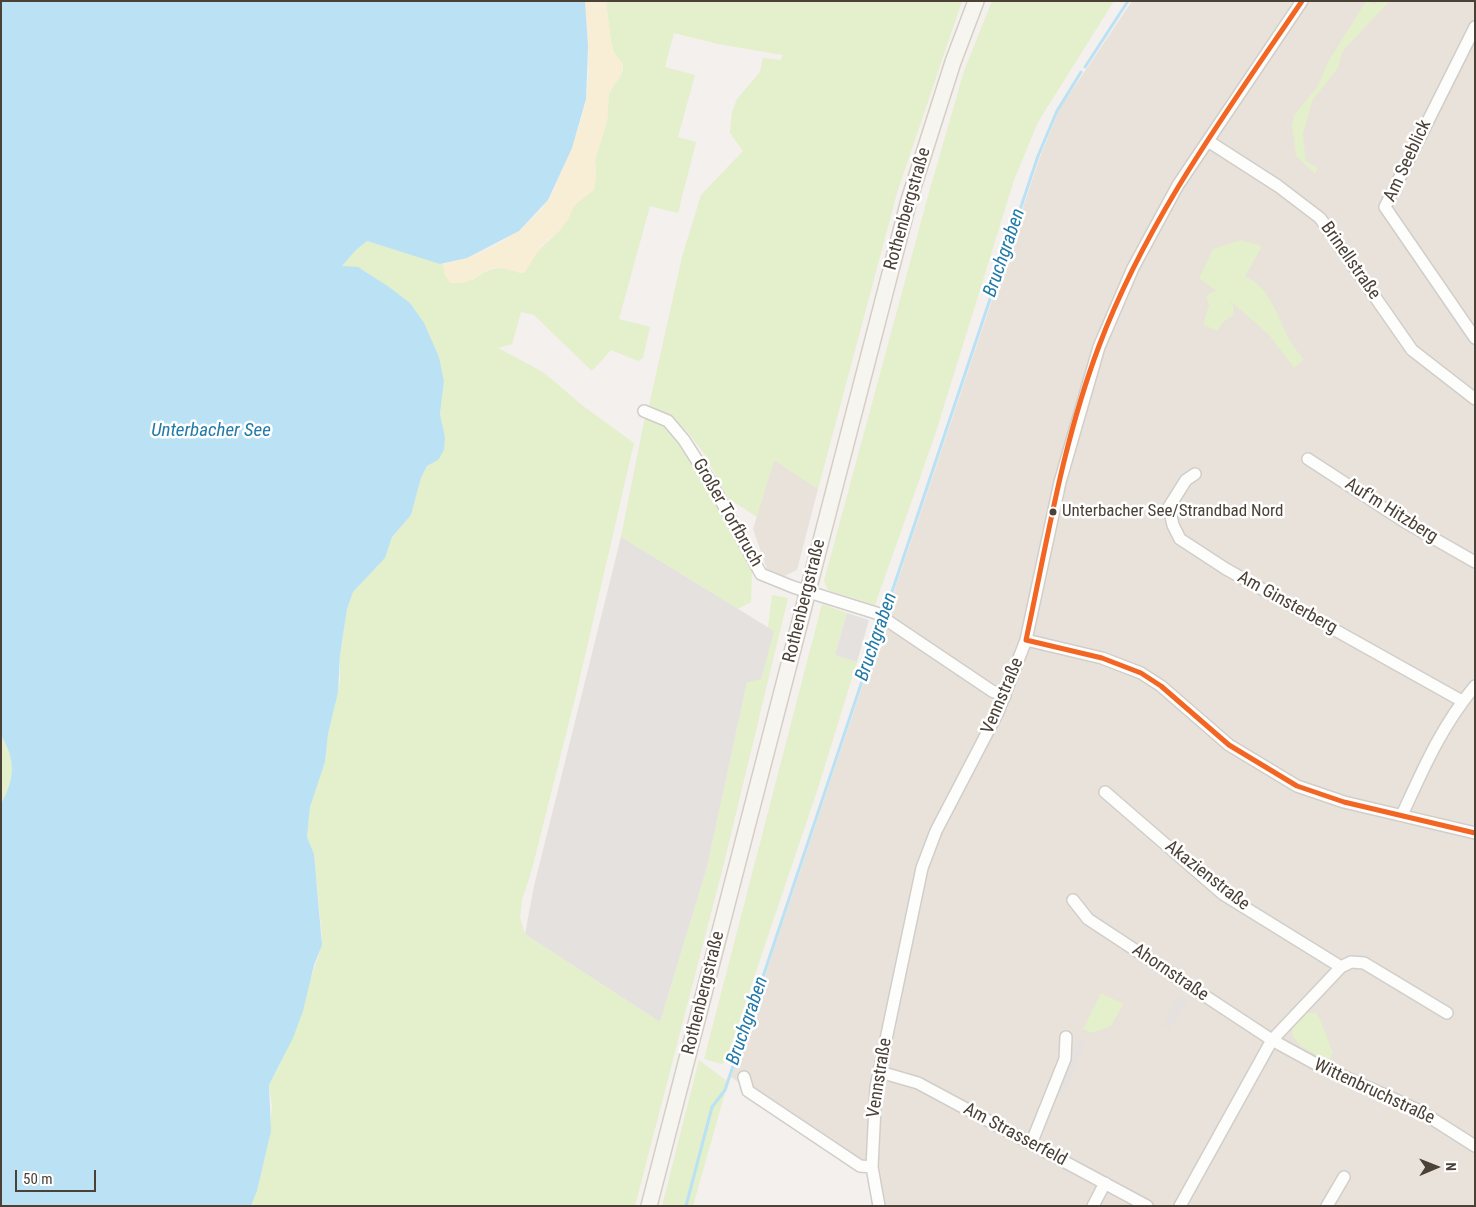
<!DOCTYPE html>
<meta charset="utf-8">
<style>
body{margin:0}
#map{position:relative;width:1476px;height:1207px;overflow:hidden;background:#f3f0ed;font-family:"Roboto Condensed",sans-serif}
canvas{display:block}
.frame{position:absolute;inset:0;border:2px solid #4b4137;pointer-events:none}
.north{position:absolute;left:1411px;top:1142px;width:50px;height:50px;-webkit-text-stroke:4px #fff;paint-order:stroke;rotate:89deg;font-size:14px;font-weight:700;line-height:20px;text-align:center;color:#4b4137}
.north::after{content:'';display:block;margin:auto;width:18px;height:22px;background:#4b4137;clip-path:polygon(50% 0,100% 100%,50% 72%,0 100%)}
.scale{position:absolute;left:15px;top:1170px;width:81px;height:22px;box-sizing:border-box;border:2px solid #4b4137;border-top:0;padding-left:6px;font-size:15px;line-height:18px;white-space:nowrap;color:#4b4137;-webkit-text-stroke:4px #fff;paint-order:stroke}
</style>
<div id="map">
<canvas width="1476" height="1207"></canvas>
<div class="frame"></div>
<div class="north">N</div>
<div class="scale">50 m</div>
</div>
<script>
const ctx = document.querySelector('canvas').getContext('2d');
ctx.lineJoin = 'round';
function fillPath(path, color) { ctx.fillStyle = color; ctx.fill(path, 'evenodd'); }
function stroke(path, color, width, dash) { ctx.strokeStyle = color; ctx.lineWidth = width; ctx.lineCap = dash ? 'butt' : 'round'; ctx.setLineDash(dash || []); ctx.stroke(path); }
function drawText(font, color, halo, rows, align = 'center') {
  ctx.font = font + ' "Roboto Condensed",sans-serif'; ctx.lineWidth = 5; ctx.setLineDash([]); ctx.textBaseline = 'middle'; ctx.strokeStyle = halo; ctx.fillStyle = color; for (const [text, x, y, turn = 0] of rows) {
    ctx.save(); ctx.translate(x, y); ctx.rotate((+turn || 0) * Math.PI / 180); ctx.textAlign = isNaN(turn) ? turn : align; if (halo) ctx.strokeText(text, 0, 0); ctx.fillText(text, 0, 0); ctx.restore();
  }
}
const residential = new Path2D(`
 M1132,1h343v1205h-593l-5,-25 -146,-104 309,-920 20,-49z
 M774,460l44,29 -21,81 -13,6 -17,-7 -14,-40z`);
const green = new Path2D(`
 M606,1h356l-65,192 -79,296 -44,-29 -17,57 -29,-19 -23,-43 -18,-24 -18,-16 -20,-9 33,-149 19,-62 42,-44 -13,-18 2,-21 5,-13 23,-27 3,-14 18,2 2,-5 -65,-11 -44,-11 -9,34 30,8 -17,62 18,5 -18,71 -28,-7 -31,113 31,8 -7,31 -5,3 -27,-11 -19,21 -58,-56 -13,-3 -9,32 -14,4 45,24 40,34 51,37 -56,243 -46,183 -10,31 -2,18 5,16 135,88 47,-155 40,-185 27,-51 -6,-4 4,-32 16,3 -65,269 -88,339h-384l6,-15 11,-47 4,-37 -3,-22 17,-33 33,-98 3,-17 -8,-83 -7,-17 3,-30 15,-45 3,-28 12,-53v-26l7,-46 6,-17 32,-34 7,-21 19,-22 10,-37 6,-12 11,-6 7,-23 -5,-23 4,-33 -5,-24 -29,-54 -45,-32 -23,-5 13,-15 12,-10 76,23 2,11 28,5c14,-11 23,-14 41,-10 5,2 6,4 11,2l10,-18 26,-25 13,-23 22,-27 -1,-19 12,-38 2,-29 14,-22v-7l-9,-11 -3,-11z
 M992,1h122l-76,121 -24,58 -79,255 -60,170 -47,-15 -4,-9 104,-385 36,-125z
 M1366,1l9,3 2,-3h13l-48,51 -4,16 -26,33 -9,34 3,26 12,7 -3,6 -19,-18 -4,-30 2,-11 23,-28 12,-27z
 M1241,240l21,6 -17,31c22,6 34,41 43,60 4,8 10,15 16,23l-10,8 -25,-33 -41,-36 5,6 1,10 -11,7 -5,9 -15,-6 6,-20 -3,-9 8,-5 5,2 -20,-15 14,-29z
 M645,417l20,7 18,20 39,67 30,60 -1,31 -13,7 -117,-72z
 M822,604l25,9 -12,42 22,7 -40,129 -91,269 -4,4 -18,-5z
 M1,735c15,26 14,43 0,69z
 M1101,993l22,11 -12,22 -19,7 -9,-4z
 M1304,1013h12l4,6 13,34 -5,9 -27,-16 -8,-9 -1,-11z
 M699,1060l29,22 -35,124h-31z`);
const sand = new Path2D(`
 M585,1h21l5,41 3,11 9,11 -2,12 -12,16 -2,30 -12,38 1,19 -2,11 -20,16 -6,14 -7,9 -19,16 -17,27c-9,3 -21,-7 -31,-4 -19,4 -19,18 -44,15l-5,-8 -2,-11c40,-9 81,-29 105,-64 7,-9 11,-23 16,-34 9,-21 17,-43 22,-65 6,-29 1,-70 -1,-100z`);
const parking = new Path2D(`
 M621,537l153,94 -13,48 -14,3 -40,185 -47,155 -135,-88 9,-48z
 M847,613l22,7 -12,42 -22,-7z
 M1180,996l7,5 -17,29 -8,-5z
 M1078,1038l8,3 -22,53 -8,-3z`);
const water = new Path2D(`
 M1,1h584l3,45 -2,53 -14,49 -24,52 -29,31 -52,27 -27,6 -73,-23 -12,10 -13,15 16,1 31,20 21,16 14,20 15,34 5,24 -4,33 5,23 -1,13 -6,10 -11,6 -6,12 -10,37 -19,22 -7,21 -32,34 -6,17 -7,46 -2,37 -10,42 -3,28 -15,45 -3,30 7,17 8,91 -8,20 -11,46 -10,27 -24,47 2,46 -14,60 -6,15h-250v-402c14,-26 15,-43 0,-69z`);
const stream = new Path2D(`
 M1085,67l43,-66
 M686,1206l26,-99 13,-17 313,-934 19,-45 24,-39`);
const minor = new Path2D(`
 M1475,27l-90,180 90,131
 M1208,141l70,45 42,32 92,132 63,49
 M644,411l24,10 16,19 28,44 49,90 32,13 83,26 116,78 13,5
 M1308,459l97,63 70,40
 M1195,474l-9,6 -17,27 4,18 7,14 46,30 236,132
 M1026,640l76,18 39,15 20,13 68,59 68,41 47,16 131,31
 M1105,792l118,102 118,73
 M1402,815c21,-46 40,-90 73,-129
 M1073,900l15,19 184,121 42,23 106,48 55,35
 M880,1072l38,11 229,123
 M744,1077l4,14 112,75 12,1
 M1031,1144l34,-85 1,-22
 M879,1206l-7,-39 4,-80 46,-219 14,-37 62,-119 28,-72 34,-158 39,-135 34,-79 45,-83 124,-184
 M1093,1206l12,-23
 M1180,1206l92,-166 69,-73 10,-5 13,1 83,50
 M1327,1206l17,-29`);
const secondary = new Path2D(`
 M649,1206l260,-1006 44,-138 23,-61`);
const bus1 = new Path2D(`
 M1026,640c21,-98 37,-199 73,-294 47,-125 128,-235 203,-345
 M1026,640l76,18 39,15 20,13 68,59 68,41 47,16 131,31`);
const markers = [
 [1053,512,4.5,"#4b4137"]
];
const busNames = [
 ["Unterbacher See/Strandbad Nord",1062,512]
];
const streetNames = [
 ["Am Seeblick",1408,161,-65],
 ["Rothenbergstraße",908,209,-74],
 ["Brinellstraße",1350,261,55],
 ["Auf'm Hitzberg",1391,511,32],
 ["Großer Torfbruch",727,513,60],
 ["Rothenbergstraße",805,601,-76],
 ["Am Ginsterberg",1287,603,29],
 ["Vennstraße",1003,696,-67],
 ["Akazienstraße",1207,876,38],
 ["Ahornstraße",1170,973,34],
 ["Rothenbergstraße",704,993,-76],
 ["Vennstraße",880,1078,-81],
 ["Wittenbruchstraße",1374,1092,25],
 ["Am Strasserfeld",1015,1135,28]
];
const waterNames = [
 ["Bruchgraben",1005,253,-71],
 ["Unterbacher See",211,431],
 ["Bruchgraben",877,637,-71],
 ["Bruchgraben",748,1021,-71]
];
fillPath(residential, '#e8e2da');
fillPath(green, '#e4efcb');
fillPath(sand, '#f8eed6');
fillPath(parking, '#e5e1de');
fillPath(water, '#bae2f4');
stroke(stream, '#bae2f4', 3);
stroke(minor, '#d1ceca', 14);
stroke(secondary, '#d5cec4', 18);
stroke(minor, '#fdfdfc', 11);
stroke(secondary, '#f7f5f0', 15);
stroke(bus1, '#f26522', 5);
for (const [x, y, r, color] of markers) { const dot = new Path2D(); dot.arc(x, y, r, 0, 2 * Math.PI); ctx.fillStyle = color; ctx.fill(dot); stroke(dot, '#fff', 2); }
drawText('17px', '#4b4137', '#fff', busNames, 'left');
drawText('18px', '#4b4137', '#fff', streetNames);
drawText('italic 19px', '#217aa8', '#fff', waterNames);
</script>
